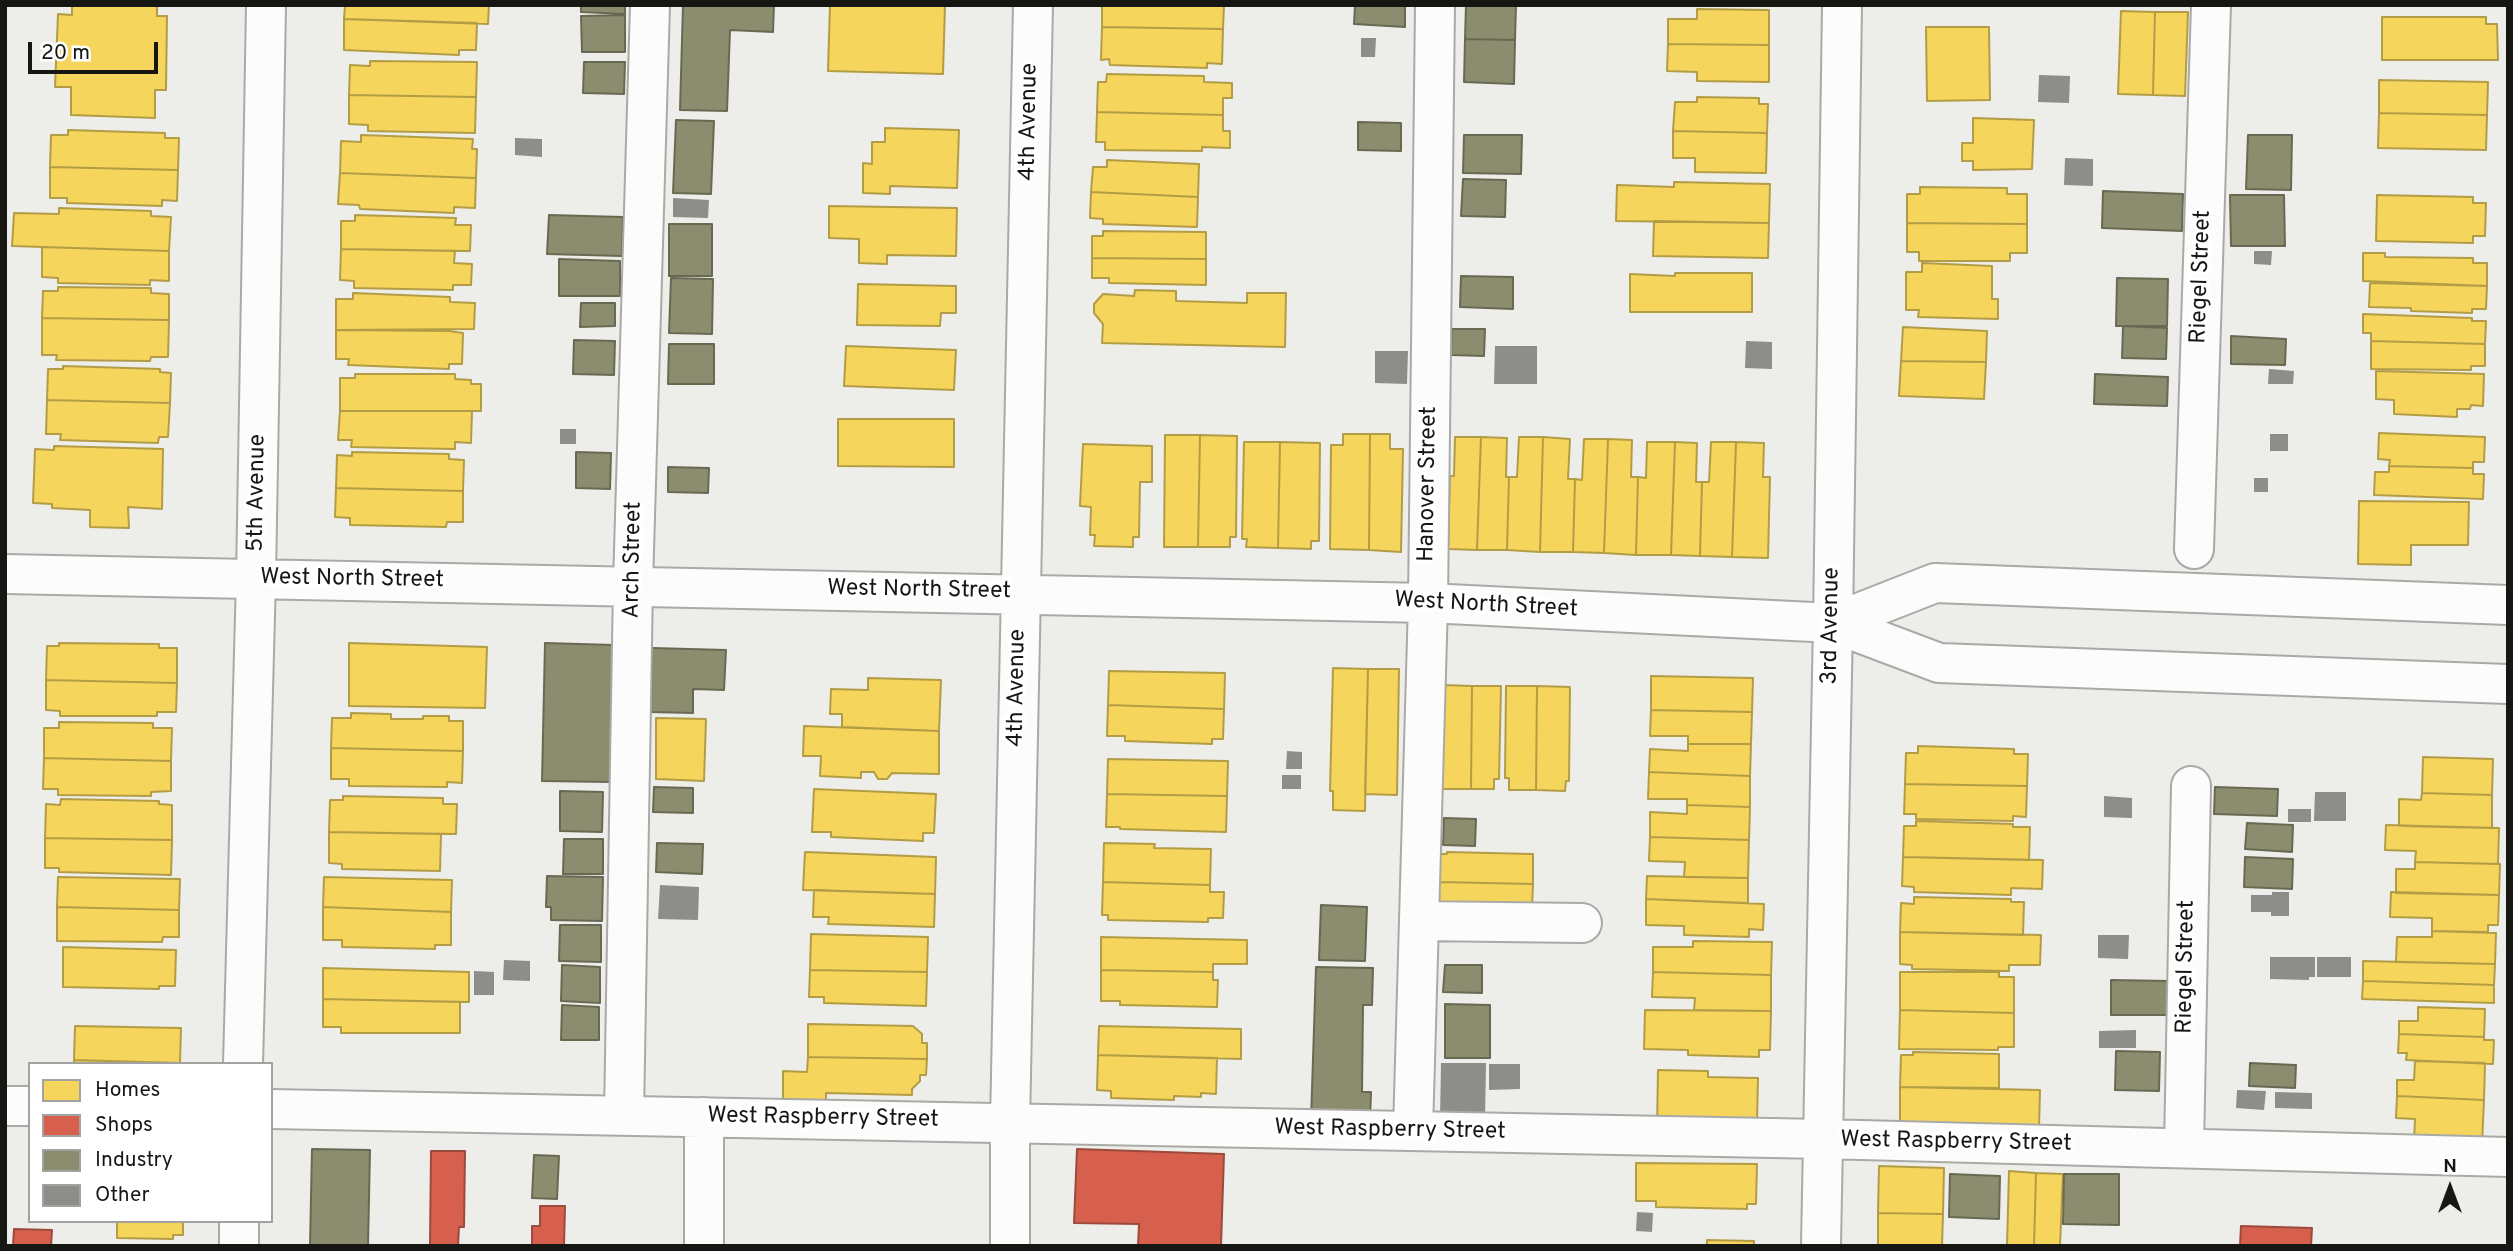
<!DOCTYPE html>
<style>
body{margin:0}
#map{position:relative;width:2513px;height:1251px;overflow:hidden;background:#edeee9;font-family:Overpass,sans-serif}
canvas{display:block}
.frame{position:absolute;inset:0;border:7px solid #161713;pointer-events:none}
.legend{position:absolute;left:28px;top:1062px;width:245px;height:161px;box-sizing:border-box;background:#fff;border:2px solid #a2a2a1;margin:0;padding:9px 12px;list-style:none;font-size:21px;color:#161713}
.legend li{display:flex;align-items:center;gap:14px;height:35px}
.legend b{width:35px;border:2px solid #a2a2a1}
.north{position:absolute;left:2415px;top:1153px;width:70px;height:70px;-webkit-text-stroke:5px #fff;paint-order:stroke;rotate:0deg;font-size:19px;font-weight:700;line-height:28px;text-align:center;color:#161713}
.north::after{content:'';display:block;margin:auto;width:24px;height:32px;background:#161713;clip-path:polygon(50% 0,100% 100%,50% 72%,0 100%)}
.scale{position:absolute;left:28px;top:42px;width:130px;height:32px;box-sizing:border-box;border:4px solid #161713;border-top:0;padding-left:9px;font-size:21px;line-height:24px;white-space:nowrap;color:#161713;-webkit-text-stroke:5px #fff;paint-order:stroke}
</style>
<div id="map">
<canvas width="2513" height="1251"></canvas>
<div class="frame"></div>
<ul class="legend">
<li><b style="height:19px;background:#f6d55c"></b>Homes</li>
<li><b style="height:19px;background:#d6604d"></b>Shops</li>
<li><b style="height:19px;background:#8c8c6e"></b>Industry</li>
<li><b style="height:19px;background:#8d8d89"></b>Other</li>
</ul>
<div class="north">N</div>
<div class="scale">20 m</div>
</div>
<script>
const ctx = document.querySelector('canvas').getContext('2d');
ctx.lineJoin = 'round';
function fillPath(path, color) { ctx.fillStyle = color; ctx.fill(path, 'evenodd'); }
function stroke(path, color, width, dash) { ctx.strokeStyle = color; ctx.lineWidth = width; ctx.lineCap = dash ? 'butt' : 'round'; ctx.setLineDash(dash || []); ctx.stroke(path); }
function drawText(font, color, halo, rows, align = 'center') {
  ctx.font = font + ' Overpass,sans-serif'; ctx.lineWidth = 7; ctx.setLineDash([]); ctx.textBaseline = 'middle'; ctx.strokeStyle = halo; ctx.fillStyle = color; for (const [text, x, y, turn = 0] of rows) {
    ctx.save(); ctx.translate(x, y); ctx.rotate((+turn || 0) * Math.PI / 180); ctx.textAlign = isNaN(turn) ? turn : align; if (halo) ctx.strokeText(text, 0, 0); ctx.fillText(text, 0, 0); ctx.restore();
  }
}
const homes = new Path2D(`
 M72,5h85v11h10l-1,74h-11v28l-84,-3v-28h-16l3,-73 14,1z
 M345,5h144l-1,19 -144,-5z
 M830,5h115l-2,69 -115,-3z
 M1102,5h122l-1,24 -121,-2z
 M1697,9l72,1v35l-101,-1v-25h29z
 M2121,11l34,1 -2,83 -35,-1z
 M2155,12h33l-3,84 -32,-1z
 M2382,17h104v7h11l1,36h-116z
 M344,19l133,4 -1,27h-17v5l-115,-5z
 M1102,27l121,2 -1,35 -15,-1v5l-97,-3 -1,-6 -8,1z
 M1926,27h63l1,73 -63,1z
 M1668,44l101,1v37l-72,-1v-9l-30,-1z
 M370,61l107,1 -1,35 -127,-2 1,-30 20,1z
 M1107,74l97,2v6l28,1v15h-9v17l-126,-3 1,-30h8z
 M2379,80l109,2 -1,33 -108,-2z
 M349,95l127,2 -1,36 -107,-2v-6l-19,-1z
 M1697,97l62,1v6h9l-1,29 -94,-2 2,-29h22z
 M1097,112l126,3v16h7v17l-28,-1v4l-97,-1v-8h-9z
 M2379,113l108,2 -1,35 -108,-2z
 M1973,118l61,2 -2,49 -59,1v-9h-11v-18h11z
 M885,128l74,2 -2,58 -67,-2v8l-27,-1v-30l9,1v-22h13z
 M68,130l97,3v5h14l-1,32 -128,-3 1,-32h17z
 M1673,131l94,2 -1,40 -71,-1v-14h-22z
 M361,135l112,4 -1,10h5l-1,29 -136,-5 1,-32 20,1z
 M1107,160l92,4 -1,33 -107,-5 2,-25h14z
 M50,167l128,3 -1,31 -15,-1v6l-95,-3v-5h-17z
 M340,173l136,5 -1,30 -21,-1v6l-94,-4 -1,-4 -21,-1z
 M1674,182l96,2 -1,39 -153,-2 1,-36 57,2z
 M1920,187l87,1v6h20v30l-120,-1v-29h13z
 M1091,192l107,5 -1,30 -94,-3v-5l-13,-1z
 M2377,195l96,2v6h13l-1,33h-12v7l-97,-2z
 M829,206l128,2 -1,48 -69,-1v9l-28,-1v-24l-30,-1z
 M59,208l92,3v5l20,1 -2,34 -157,-5 2,-33 45,1z
 M355,215l101,3 -1,7h16l-1,26 -129,-2v-28h14z
 M1654,221l115,2 -1,35 -115,-2z
 M1907,223l120,1v29h-17v8h-91v-9h-12z
 M1103,231l103,1v27l-114,-1v-22h11z
 M42,247l127,4v30l-19,-1v5l-92,-2v-5l-16,-1z
 M341,249l114,2 -1,12 18,1 -1,21h-18v5l-99,-2v-7l-14,-1z
 M2363,253h22v4l88,1v5h14v23l-124,-5z
 M1092,258l114,1v26l-97,-2v-5h-17z
 M1922,263l70,3v33h6v20l-80,-2 1,-7h-13v-38h16z
 M1675,273h77v39h-122v-38l45,2z
 M2370,283l117,3 -1,23h-14v4l-61,-2v-3l-42,-1z
 M858,284l98,2v27h-15l-1,13 -83,-1z
 M58,287l93,1v5l18,1v26l-127,-2 1,-27h15z
 M1135,290l41,1v10l71,2v-10h39l-1,54 -183,-4 1,-19 -9,-11v-9l9,-10 31,2z
 M353,293l97,4v5l25,1 -1,26 -138,1v-31h17z
 M2363,314l109,4v3h14l-1,23 -114,-3v-8h-8z
 M42,318l127,2 -1,37h-17l-1,4 -94,-1 1,-5h-15z
 M1903,327l84,4 -1,31 -85,-1z
 M336,330l113,1 14,2 -1,31h-13v5l-101,-4 1,-6h-13z
 M2371,341l114,3v22h-14v4l-100,-1z
 M846,346l110,4 -2,40 -110,-4z
 M1901,361l85,1 -2,37 -85,-3z
 M63,366l97,3v3l11,1 -1,30 -123,-3 1,-31h15z
 M2376,371l108,3 -1,32 -12,-1 -1,4h-13v8l-63,-3v-14l-18,-1z
 M355,374h100v5l16,1v4h10v27h-141v-33h15z
 M47,400l123,3 -2,34h-9l-1,6 -98,-3 1,-6h-15z
 M340,411h132l-1,32 -16,-1v7l-104,-2 1,-7h-14z
 M838,419h116v48l-116,-1z
 M2379,433l106,4 -1,25h-11v6l-84,-2 1,-6 -12,-1z
 M1343,434h27l-1,116 -39,-1 1,-104h12z
 M1370,434h20v15h13l-2,103 -32,-2z
 M1165,435h35l-2,112h-34z
 M1200,435l37,1 -1,101h-6v10h-32z
 M1455,437h26l-4,113 -29,-1 2,-73h4z
 M1481,437l26,1 -1,39h3l-2,73h-30z
 M1519,437h24l-3,115 -33,-2 2,-73h8z
 M1543,437l27,2 -2,40h7l-2,73h-33z
 M1584,439h24l-4,114 -31,-1 2,-73 7,1z
 M1608,439l24,1 -1,37h7l-2,78 -32,-2z
 M1244,442h36l-2,106 -32,-1 1,-8h-5z
 M1280,442l40,1 -1,98h-8v8l-33,-1z
 M1647,442h28l-4,113h-35l2,-78 8,1z
 M1675,442l22,1 -1,39h6l-2,74 -29,-1z
 M1711,442h25l-4,115 -32,-1 2,-74h7z
 M1736,442l28,1 -1,34h7l-2,81 -36,-1z
 M1083,444l69,2v36h-12l-1,55h-6v10l-39,-1 1,-11h-5l1,-28 -11,-1z
 M54,446l109,3 -1,60 -34,-2 1,21 -39,-1v-17l-38,-2v-4l-19,-1 2,-54 19,1z
 M352,452l97,2v5l15,1 -1,31 -127,-3 1,-33 15,1z
 M2389,466l84,2v6h11l-1,25 -109,-4 1,-23h14z
 M336,488l127,3v31h-16l-1,5 -96,-2v-7l-15,-1z
 M2359,501l110,1 -1,43h-57v20l-53,-1z
 M59,643l100,1v4h18v35l-131,-3 1,-34h12z
 M349,643l138,4 -2,61 -136,-2z
 M1333,668l35,1 -3,142 -32,-1v-19h-3z
 M1368,669h31l-2,126 -32,-1z
 M1109,671l116,2 -1,36 -116,-4z
 M1651,676l102,2 -1,34 -101,-2z
 M868,678l73,2 -2,51 -97,-4v-13h-12l1,-25 37,1z
 M46,680l131,3 -1,29h-19v4h-97v-5l-14,-1z
 M1443,685l29,1 -1,103h-30z
 M1472,686h29l-2,93h-5v10h-23z
 M1506,686h31l-1,104h-27v-12h-4z
 M1537,686l33,1 -1,94h-3l-1,10 -29,-1z
 M1108,705l116,4 -1,30h-11v5l-87,-3v-5h-18z
 M1651,710l101,2 -1,32h-63v-8h-38z
 M351,713l40,1v5h32v-3h26v5h14v30l-132,-3 1,-30h19z
 M656,718l50,1 -2,62 -48,-2z
 M59,722l94,1v5h19l-1,33 -127,-3v-30h15z
 M804,726l135,5v43l-47,-1 -5,6h-9l-4,-7h-13v6l-41,-2 1,-20h-18z
 M1688,744h63l-1,32 -101,-4 1,-23 38,2z
 M1918,746l96,3v5h14l-1,32 -122,-2 1,-31h12z
 M331,748l132,3 -1,32 -15,-1v5l-98,-1v-7h-18z
 M2423,757l70,2 -1,36 -70,-2z
 M44,758l127,3v30l-20,1v4l-93,-1v-6h-15z
 M1108,759l120,2 -1,35 -120,-2z
 M1649,772l101,4v31l-63,-2v-6h-39z
 M1905,784l122,2 -1,31 -13,-1v5l-97,-2v-5h-12z
 M814,789l122,5 -2,39h-11v8l-92,-4v-5h-19z
 M2422,793l70,2v33l-93,-2v-27l22,1z
 M1107,794l120,2 -1,36 -106,-3v-2h-14z
 M343,796l100,2v6h14l-1,30 -127,-2 1,-32h13z
 M61,799l98,2v3l13,1v35l-127,-2 1,-34 14,1z
 M1687,805l63,2 -1,33 -99,-3v-25l37,2z
 M1916,821l97,3v3h17l-1,33 -126,-3 1,-31h12z
 M2386,825l113,3 -1,36 -83,-2 1,-11 -31,-1z
 M329,832l112,2 -1,37 -98,-2v-5l-13,-1z
 M1650,837l99,3 -1,38 -64,-1 1,-15 -36,-1z
 M45,838l127,2 -1,35 -112,-3v-4h-14z
 M1104,843l51,1 -1,4 57,1 -1,36 -107,-3z
 M805,852l131,5 -1,37 -132,-4z
 M1447,852l86,2v30l-94,-2v-28h8z
 M1903,857l140,3 -1,29 -31,-1v7l-97,-3v-5l-12,-1z
 M2415,862l85,2 -1,31 -103,-2v-24h19z
 M1647,876l101,2v25l-102,-4z
 M58,877l122,2 -1,31 -122,-3z
 M324,877l128,3 -1,32 -128,-5z
 M1103,882l107,3v7h14l-1,26h-15v4l-100,-2v-5h-6z
 M1439,882l94,2 -1,25h-94z
 M814,890l121,4 -1,33 -106,-3 1,-7h-16z
 M2391,892l108,3 -1,30h-10v7l-56,-1v-13l-42,-1z
 M1914,897l97,2v3h13l-1,33 -123,-3 1,-29 13,1z
 M1646,899l118,5 -1,26 -14,-1v8l-65,-2v-9l-38,-1z
 M57,907l122,3v27h-16l-1,5 -105,-1z
 M323,907l128,5v33h-16v4l-93,-2v-7h-19z
 M2432,931l64,2 -1,31 -99,-2 1,-25h35z
 M1900,932l141,3 -1,30h-31v6l-97,-2v-4l-12,-1z
 M811,934l117,3 -1,35 -117,-2z
 M1101,937l146,3v24h-34v8l-112,-2z
 M1693,941l79,1 -1,33 -118,-3v-25h40z
 M63,947l113,3 -1,36h-16v3l-96,-2z
 M2363,961l132,3 -1,21 -131,-4z
 M323,968l146,4v30l-146,-3z
 M810,970l117,2 -1,34 -102,-3v-6h-15z
 M1101,970l112,2v8h5l-1,27 -97,-2v-4h-19z
 M1653,972l118,3v36l-77,-1 1,-12 -43,-1z
 M1900,972h99v5h15v36l-114,-3z
 M2363,981l131,4v18l-132,-4z
 M323,999l137,3v31h-119v-6h-18z
 M2418,1007l67,2 -1,28 -85,-3v-13h19z
 M1645,1010l126,1 -1,39h-11v7l-71,-2v-5l-44,-1z
 M1900,1010l114,3v34h-16v3l-99,-1z
 M808,1024l105,2 9,8v9h5v16l-119,-2z
 M75,1026l106,2 -1,35 -106,-3z
 M1099,1026l142,3v30l-143,-4z
 M2399,1034l85,3v3h10l-1,24 -87,-4 1,-7h-9z
 M1913,1052l86,2v34l-99,-1 1,-32h12z
 M1098,1055l119,3 -1,36 -15,-1v4l-27,-1v4l-63,-2v-7l-14,-1z
 M808,1057l119,2 -1,16h-6v6l-8,8v6l-86,-2v11l-43,-1v-32l24,1z
 M74,1060l106,3v1h-106z
 M2415,1061l70,2 -1,37 -87,-4v-16h17z
 M1658,1070l50,1v6l50,1 -1,43 -100,7z
 M1900,1087l140,3 -1,38 -127,-1 -1,-5h-11z
 M2397,1096l87,4 -2,44 -68,-2 1,-23 -19,-1z
 M1636,1163l121,1 -1,40h-9v5l-91,-2v-6h-20z
 M1879,1166l65,2 -1,46 -65,-1z
 M2009,1171l27,2 -2,73h-27z
 M2036,1173l27,1 -3,72h-26z
 M1878,1213l65,1 -1,32h-64z
 M117,1221h66v14h-10v4l-56,-1z
 M1707,1240l47,1v5h-47z`);
const shops = new Path2D(`
 M1077,1149l147,5 -3,92h-83l1,-22 -65,-1z
 M431,1151h34l-1,76h-5l-1,19h-28z
 M540,1206h25l-1,40h-32v-20h8z
 M2241,1226l71,2 -1,18h-71z
 M14,1229l38,1 -1,16h-38z`);
const industry = new Path2D(`
 M581,5h44v9l-44,-2z
 M683,5h91l-1,27 -43,-2 -3,81 -47,-1z
 M1355,5h50v22l-51,-3z
 M1466,5h50l-1,35 -50,-1z
 M625,15v37h-43l-1,-36z
 M1465,39l50,1 -1,44 -50,-2z
 M584,62h41l-1,32 -41,-1z
 M676,120l38,1 -3,73 -38,-1z
 M1358,122l43,1v28l-43,-1z
 M1464,135h58l-1,39 -58,-1z
 M2248,135h44l-1,55 -45,-1z
 M1463,179l43,1 -1,37 -44,-1z
 M2103,191l80,3 -1,37 -80,-3z
 M2230,195h54l1,51h-54z
 M549,215l74,2 -1,39 -75,-2z
 M669,224h43v52h-43z
 M559,259l61,2v35h-61z
 M1461,276l52,1v32l-53,-2z
 M671,278l42,1 -1,55 -43,-1z
 M2117,278l51,1 -1,47h-51z
 M581,303h34v23l-35,1z
 M2123,326l44,2 -1,31 -44,-1z
 M1452,329h33l-1,27 -33,-1z
 M2231,336l55,3 -1,26 -54,-1z
 M574,340l41,1 -1,34 -41,-1z
 M669,344h45v40h-46z
 M2095,374l73,3 -1,29 -73,-2z
 M576,452l35,1 -1,36 -34,-1z
 M668,467l41,1 -1,25 -40,-1z
 M545,643l69,2 -3,137 -69,-1z
 M652,648l74,2 -2,40 -31,-1v24l-42,-1z
 M654,787l39,1v25l-40,-1z
 M2215,787l63,2 -1,27 -63,-2z
 M560,791l43,1 -1,40 -42,-1z
 M1444,818l32,1 -1,27 -32,-1z
 M2247,823l46,2 -1,27 -47,-3z
 M564,839h39v35h-40z
 M657,843l46,1 -1,30 -46,-2z
 M2245,857l48,2 -1,30 -48,-2z
 M547,876l56,1 -1,44 -51,-1v-13h-5z
 M1321,905l46,2 -2,54 -46,-1z
 M560,925h41v37l-42,-1z
 M562,965l38,2v36l-39,-2z
 M1445,965h37v28l-39,-1z
 M1316,967l57,1 -1,37h-9l-1,87h9l-1,29 -59,-1z
 M2111,980l58,1 -1,34h-57z
 M1445,1004l45,1v53h-45z
 M562,1005l37,2v33h-38z
 M2116,1051l44,1 -1,39 -44,-1z
 M2250,1063l46,2 -1,23 -46,-2z
 M312,1149l58,1 -2,96h-58z
 M534,1155l25,1 -2,43 -25,-1z
 M1950,1174l50,2 -1,43 -50,-2z
 M2064,1174h55v51l-56,-1z`);
const building = new Path2D(`
 M1361,38h15l-1,19h-14z
 M2039,75l31,1 -1,27 -31,-1z
 M515,138l27,1v18l-27,-2z
 M2065,158l28,1v27l-29,-1z
 M673,198l36,2 -1,18 -35,-1z
 M2254,251h18l-1,14 -17,-1z
 M1746,341l26,1v27l-27,-1z
 M1495,346h42v38h-43z
 M1375,351h33l-1,33 -32,-1z
 M2269,369l25,2 -1,13h-25z
 M560,429h16v15h-16z
 M2270,434h18v17h-18z
 M2254,478h14v14h-14z
 M1287,751l15,1v17h-16z
 M1282,775h19v14h-19z
 M2315,792h31v29h-32z
 M2104,796l28,2v20l-28,-1z
 M2288,809h23v13h-23z
 M660,885l39,2 -1,33 -40,-1z
 M2272,892h17v24h-18v-4h-20v-17h21z
 M2098,935h31l-1,24 -30,-1z
 M2270,957h45v20h-6v3l-39,-1z
 M2317,957h34v20h-34z
 M504,960l26,1v20l-27,-1z
 M474,971l20,1v23h-20z
 M2136,1030v18h-37v-17z
 M1441,1063h45l-1,58 -45,-1z
 M1489,1064h31v25l-31,1z
 M2237,1090l29,1 -2,19 -28,-2z
 M2275,1092l37,1v16l-37,-1z
 M1637,1212l16,1 -1,19 -16,-1z`);
const minor = new Path2D(`
 M2194,549l17,-544
 M5,574l1423,29 405,20 -12,623
 M1419,921l163,2
 M243,1064l13,-486 10,-573
 M5,1106h25
 M271,1109l1552,30 685,18
 M624,1116l9,-531 17,-580
 M704,1117v129
 M1413,1131l15,-528 7,-598
 M2184,1148l7,-362
 M239,1246v-25
 M1010,1246v-123l23,-1118`);
const major = new Path2D(`
 M1833,623l9,-618`);
const highway = new Path2D(`
 M1833,623l102,-40 573,22
 M1833,623l106,40 569,21`);
const streetNames = [
 ["4th Avenue",1030,122,-89],
 ["Riegel Street",2202,277,-88],
 ["Hanover Street",1429,484,-89],
 ["5th Avenue",258,493,-89],
 ["Arch Street",634,560,-89],
 ["West North Street",352,580,1],
 ["West North Street",919,591,1],
 ["West North Street",1486,606,3],
 ["3rd Avenue",1832,626,-89],
 ["4th Avenue",1018,688,-89],
 ["Riegel Street",2187,967,-89],
 ["West Raspberry Street",823,1119,1],
 ["West Raspberry Street",1390,1131,1],
 ["West Raspberry Street",1956,1143,1]
];
fillPath(homes, '#f6d55c');
stroke(homes, '#b39c46', 2);
fillPath(shops, '#d6604d');
stroke(shops, '#9c4a3c', 2);
fillPath(industry, '#8c8c6e');
stroke(industry, '#696953', 2);
fillPath(building, '#8d8d89');
stroke(minor, '#a9aaa6', 42);
stroke(major, '#a9aaa6', 42);
stroke(highway, '#a9aaa6', 42);
stroke(minor, '#fcfcfc', 38);
stroke(major, '#fcfcfc', 38);
stroke(highway, '#fcfcfc', 38);
drawText('23px', '#161713', '#fff', streetNames);
</script>
